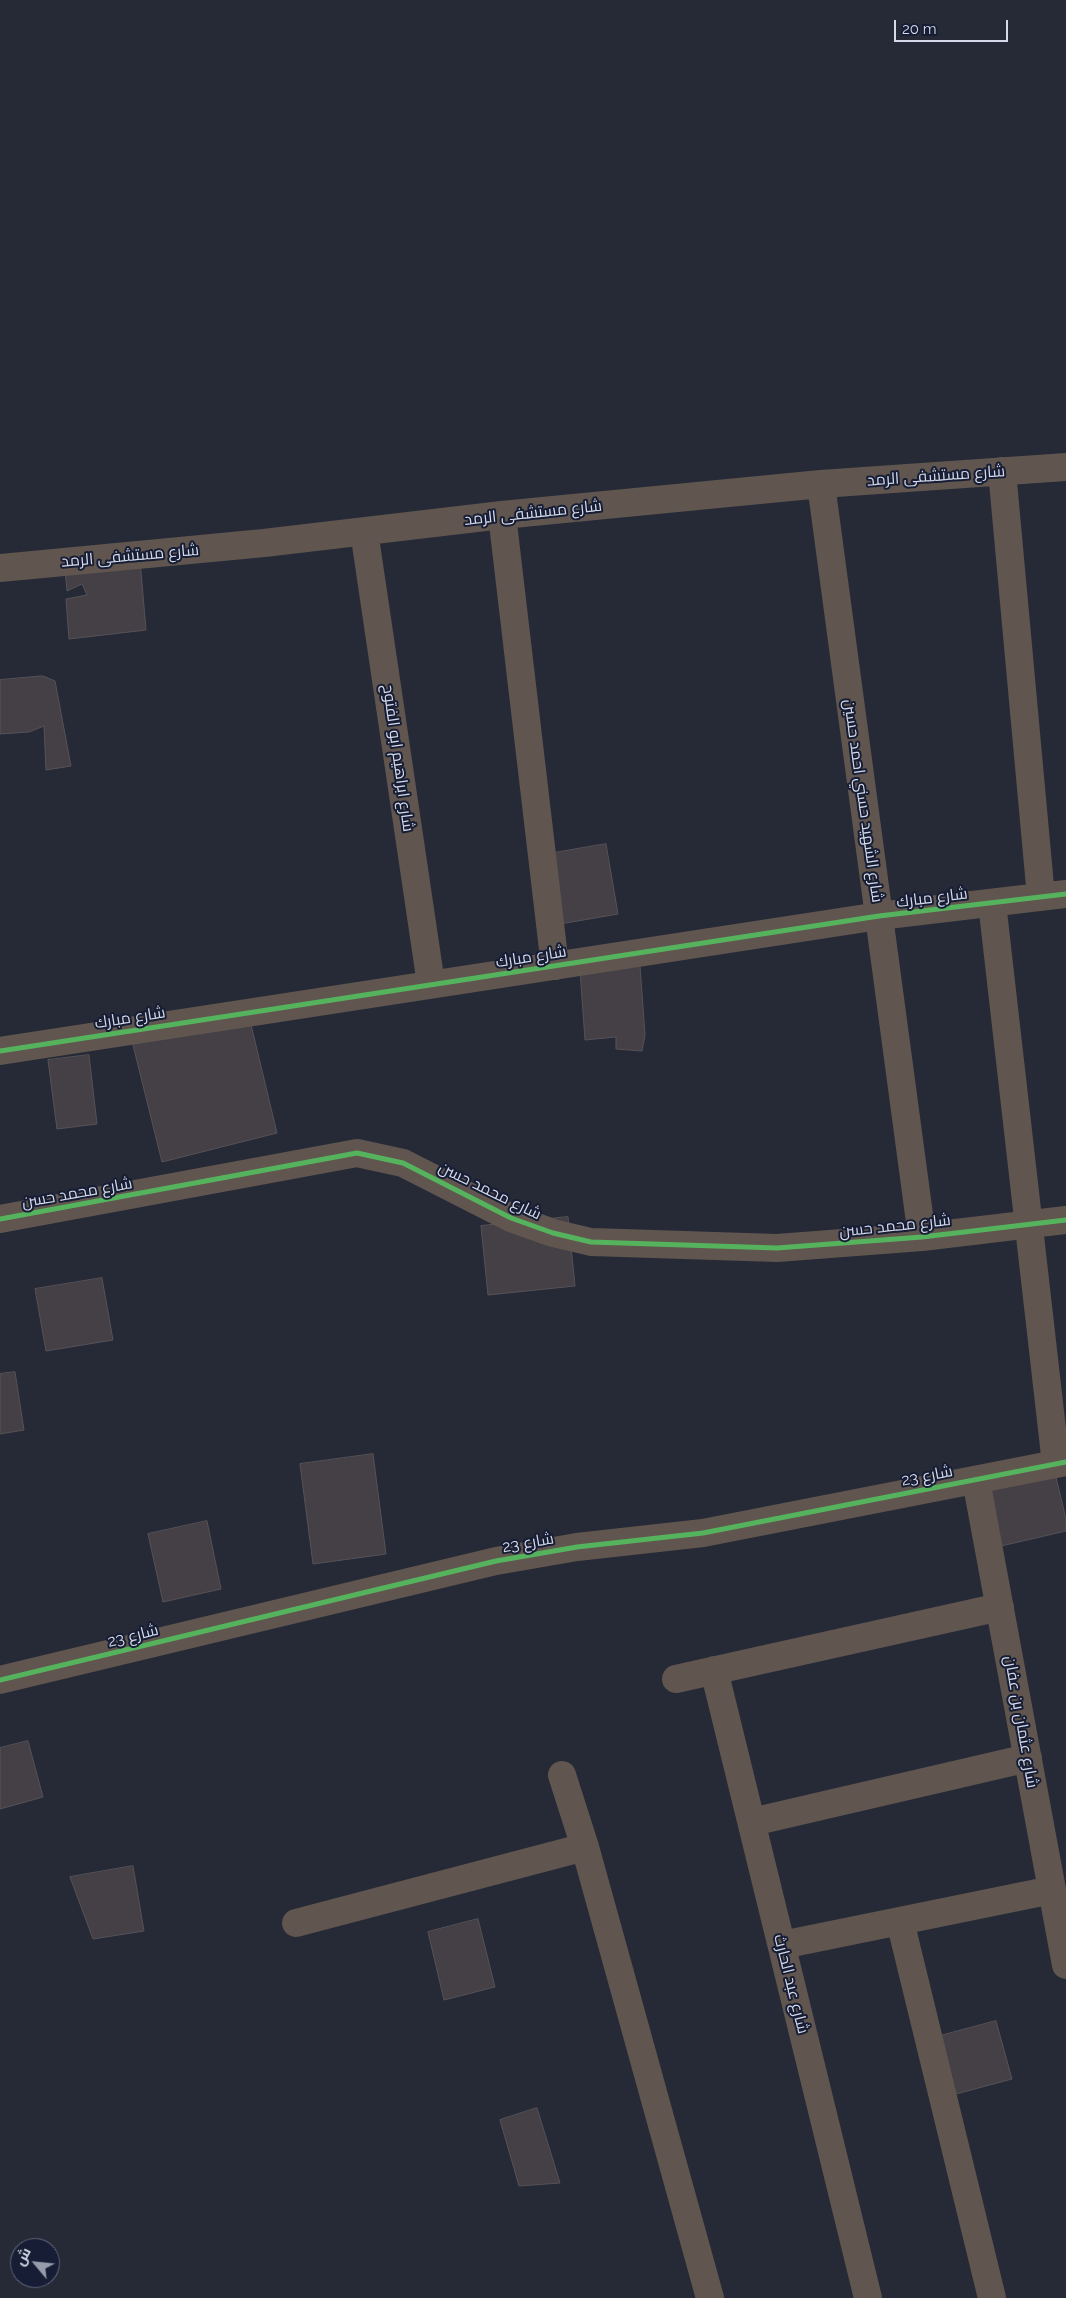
<!DOCTYPE html>
<meta charset="utf-8">
<style>
body{margin:0}
#map{position:relative;width:1066px;height:2298px;overflow:hidden;background:#262a37;font-family:Raleway,Cairo,sans-serif}
canvas{display:block}
.north{position:absolute;left:10px;top:2238px;width:50px;height:50px;box-sizing:border-box;background:#161d34;border:1px solid #62697c;border-radius:50%;rotate:298deg;font-size:14px;font-weight:700;line-height:20px;text-align:center;color:#d4dae9}
.north::after{content:'';display:block;margin:auto;width:18px;height:22px;background:#979cab;clip-path:polygon(50% 0,100% 100%,50% 72%,0 100%)}
.scale{position:absolute;left:894px;top:20px;width:114px;height:22px;box-sizing:border-box;border:2px solid #d4dae9;border-top:0;padding-left:6px;font-size:15px;line-height:18px;white-space:nowrap;color:#d4dae9;-webkit-text-stroke:4px #161d34;paint-order:stroke}
</style>
<div id="map">
<canvas width="1066" height="2298"></canvas>
<div class="north">ش</div>
<div class="scale">20 m</div>
</div>
<script>
const ctx = document.querySelector('canvas').getContext('2d');
ctx.lineJoin = 'round';
function fillPath(path, color) { ctx.fillStyle = color; ctx.fill(path, 'evenodd'); }
function stroke(path, color, width, dash) { ctx.strokeStyle = color; ctx.lineWidth = width; ctx.lineCap = dash ? 'butt' : 'round'; ctx.setLineDash(dash || []); ctx.stroke(path); }
function drawText(font, color, halo, rows, align = 'center') {
  ctx.font = font + ' Raleway,Cairo,sans-serif'; ctx.lineWidth = 4; ctx.setLineDash([]); ctx.textBaseline = 'middle'; ctx.strokeStyle = halo; ctx.fillStyle = color; for (const [text, x, y, turn = 0] of rows) {
    ctx.save(); ctx.translate(x, y); ctx.rotate((+turn || 0) * Math.PI / 180); ctx.textAlign = isNaN(turn) ? turn : align; if (halo) ctx.strokeText(text, 0, 0); ctx.fillText(text, 0, 0); ctx.restore();
  }
}
const building = new Path2D(`
 M140,560l6,70 -77,9 -3,-40 21,-4 -5,-11 -15,7 -2,-22z
 M43,676l12,5 16,85 -25,4 -2,-44 -15,6 -29,2v-54z
 M606,844l12,70 -58,10 -12,-70z
 M640,966l5,69 -3,16 -26,-2v-12l-31,3 -5,-70z
 M247,1008l30,125 -115,29 -31,-125z
 M89,1055l8,69 -40,5 -9,-69z
 M568,1217l7,69 -87,9 -7,-69z
 M102,1278l11,62 -67,11 -11,-62z
 M15,1372l9,58 -24,4v-60z
 M373,1454l13,100 -73,10 -13,-100z
 M1054,1469l12,50v12l-65,15 -15,-61z
 M207,1521l14,68 -58,13 -15,-68z
 M28,1741l15,56 -43,12v-61z
 M133,1866l11,65 -51,8 -23,-62z
 M478,1919l17,68 -51,13 -16,-68z
 M996,2021l16,58 -56,15 -16,-58z
 M537,2108l23,75 -41,3 -19,-66z`);
const street = new Path2D(`
 M1002,471l39,426
 M821,484l101,753
 M502,515l53,451
 M364,531l67,453
 M0,568l264,-25 238,-28 319,-31 245,-17
 M992,903l64,561
 M0,1051l879,-135 187,-22
 M0,1219l357,-66 46,10 108,55 42,15 38,9 186,6 145,-11 144,-17
 M976,1480l90,485
 M714,1670l154,628
 M676,1679l324,-72
 M0,1680l496,-119 81,-14 126,-14 363,-71
 M562,1775l23,72 125,451
 M752,1822l276,-64
 M900,1921l92,377
 M296,1923l289,-76
 M782,1945l270,-55`);
const cycleway = new Path2D(`
 M0,1051l879,-135 187,-22
 M0,1219l357,-66 46,10 108,55 42,15 38,9 186,6 145,-11 144,-17
 M0,1680l496,-119 81,-14 126,-14 363,-71`);
const streetNames = [
 ["شارع مستشفى الرمد",936,476,-4],
 ["شارع مستشفى الرمد",533,513,-6],
 ["شارع مستشفى الرمد",130,556,-5],
 ["شارع ابراهيم ابو الفتوح",398,758,82],
 ["شارع الشهيد حسني احمد حسين",863,801,82],
 ["شارع مبارك",932,898,-7],
 ["شارع مبارك",531,957,-9],
 ["شارع مبارك",130,1018,-9],
 ["شارع محمد حسن",490,1191,26],
 ["شارع محمد حسن",77,1193,-10],
 ["شارع محمد حسن",895,1226,-6],
 ["شارع 23",927,1476,-11],
 ["شارع 23",528,1543,-10],
 ["شارع 23",133,1636,-14],
 ["شارع عثمان بن عفان",1021,1722,80],
 ["شارع عبد الحارث",791,1984,76]
];
fillPath(building, '#444045');
stroke(building, '#565257', 1);
stroke(street, '#60564f', 28);
stroke(cycleway, '#56b35d', 5);
drawText('16px', '#d4dae9', '#161d34', streetNames);
</script>
